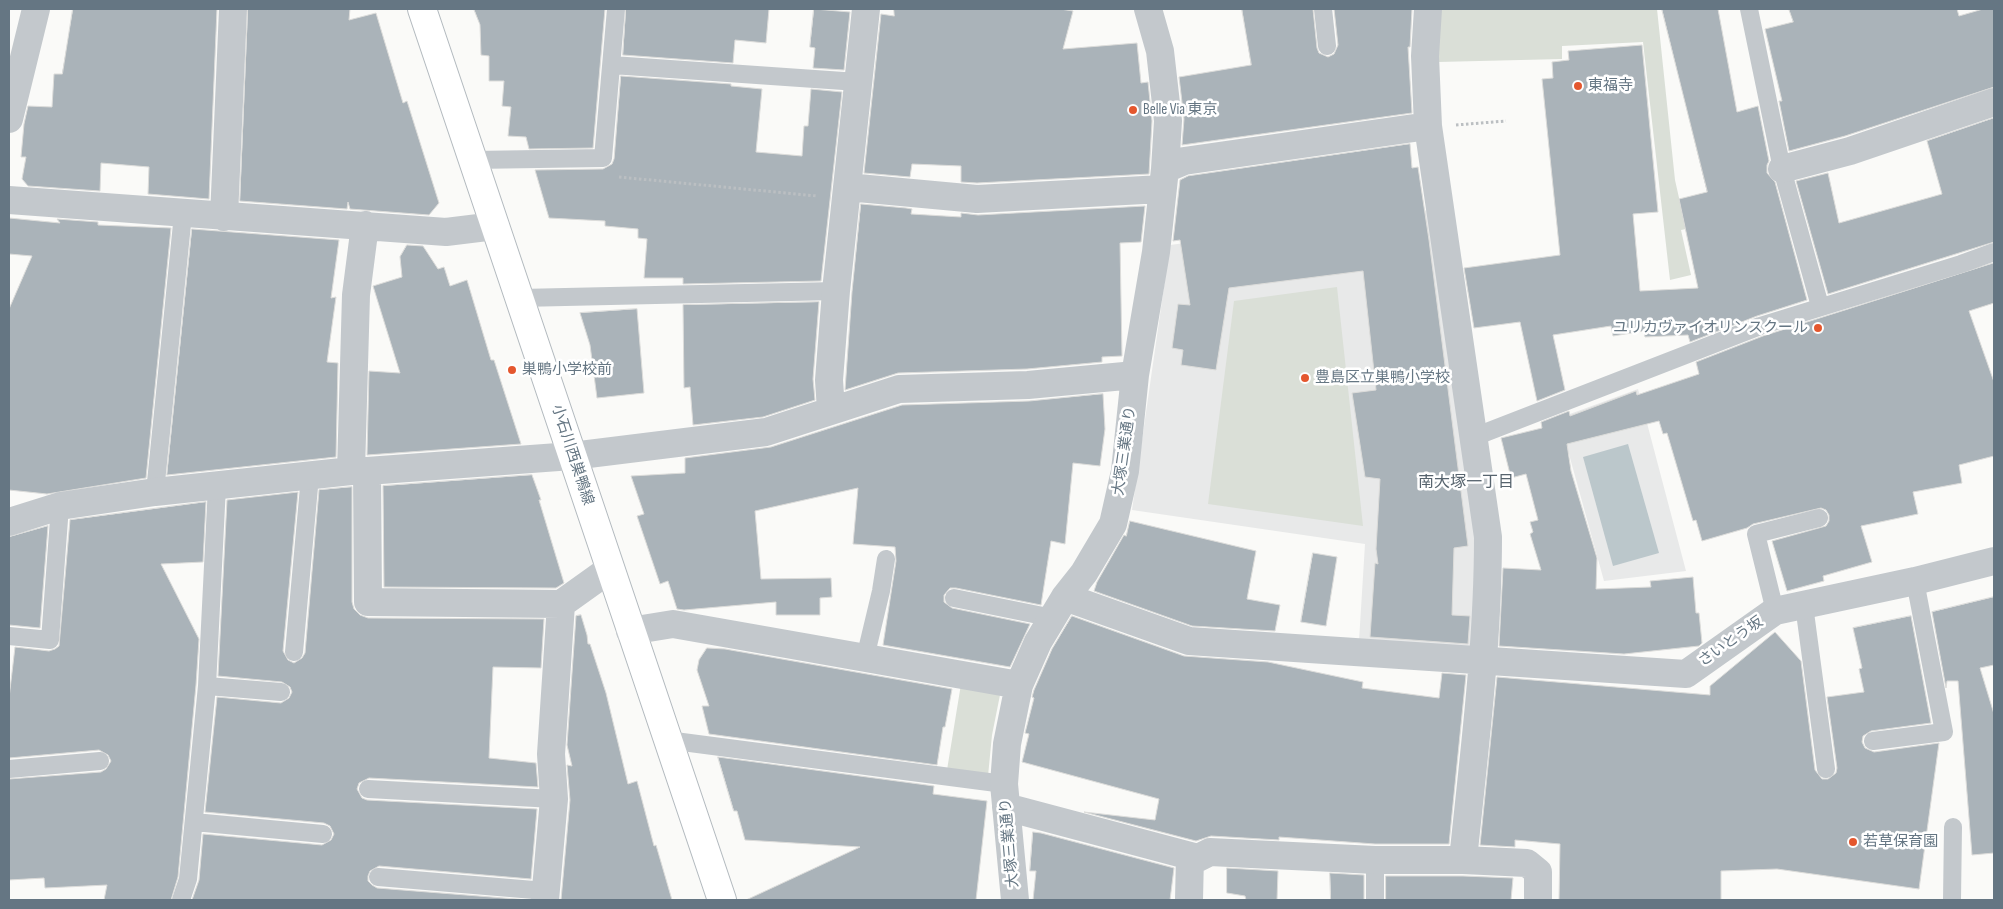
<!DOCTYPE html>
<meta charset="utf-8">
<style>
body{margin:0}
#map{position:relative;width:2003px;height:909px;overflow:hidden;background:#fafaf8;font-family:"Sofia Sans Condensed",sans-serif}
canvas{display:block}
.frame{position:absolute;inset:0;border:10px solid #657683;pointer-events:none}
</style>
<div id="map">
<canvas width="2003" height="909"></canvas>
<div class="frame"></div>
</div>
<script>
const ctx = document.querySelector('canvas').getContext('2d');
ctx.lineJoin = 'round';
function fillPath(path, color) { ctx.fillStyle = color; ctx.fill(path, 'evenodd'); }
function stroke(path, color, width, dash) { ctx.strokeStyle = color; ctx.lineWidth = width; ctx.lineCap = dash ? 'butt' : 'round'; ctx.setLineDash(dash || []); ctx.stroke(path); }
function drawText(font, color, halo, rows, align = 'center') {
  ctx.font = font + ' "Sofia Sans Condensed","Noto Sans JP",sans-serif'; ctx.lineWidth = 5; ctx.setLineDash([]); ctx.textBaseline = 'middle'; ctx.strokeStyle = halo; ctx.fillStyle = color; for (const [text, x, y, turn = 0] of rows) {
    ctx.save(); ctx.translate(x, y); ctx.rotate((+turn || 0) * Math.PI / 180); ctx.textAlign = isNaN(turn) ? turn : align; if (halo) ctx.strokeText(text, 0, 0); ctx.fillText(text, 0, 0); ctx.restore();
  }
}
const built = new Path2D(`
 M1436,209l45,335 -8,104 -114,-7 6,-97 -233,-34 38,-265z
 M1638,389l48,182 -82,10 -45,-163z`);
const green = new Path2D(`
 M1441,9h204v1l12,-1 18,171 11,49 -5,1 10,45 -21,5 -27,-238 -81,4v13l-124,3z
 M1337,287l26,239 -155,-22 26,-203z
 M961,684l40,6 -9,45 -4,41 -41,-6z`);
const water = new Path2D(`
 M1628,444l31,109 -46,13 -30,-109z`);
const building = new Path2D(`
 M73,9h144l-8,190 -61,-5 1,-27 -48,-4 -1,28 -72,-5 -6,-7 4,-22h-5l3,-33 4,-18 24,1 2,-33h8z
 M248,9h102l-1,11 27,-7 27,90 4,-2 32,102 -10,12 -79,-6 -2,-7 -1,7 -107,-8z
 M474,9h131l-12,139 -64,1 -3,-12 -18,-1 3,-29 -9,-1 2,-25h-15v-25l-8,-1 -1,-30z
 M626,9h143l-3,34 -31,-3 -2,23 -110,-8z
 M814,9l36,3 -6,58 -31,-2 2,-20 -5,-1z
 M894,9h166l13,2 -10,38 74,-6 4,40 7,-1 4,39 -3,53 -172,9 -16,-1v-16l-49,-2 -2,13 -46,-4 17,-159 13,2z
 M1242,9h71l4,39 2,5 9,4 6,-3 4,-9 -4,-36h78l-2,38h-2l4,66 -230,32 2,-26 -5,-42 72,-12z
 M1662,9h56l19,103 21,-6 11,55 -2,4v8l8,9 32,118 -50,16 -67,26 -2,-7 -43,2 -1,-6 -31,5 -2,-10 -58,9 12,55 -28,11 -17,-79 -46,6 -10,-60 96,-13 -18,-176 11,-1 -1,-16 17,-2 -1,-9 74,-6 16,167 -25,2 7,77 58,-3 -19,-89 28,-7z
 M1789,9h168l2,7 24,-7h11v78l-149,49 -56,15 -10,-50h3l-17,-72 28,-7z
 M621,76l110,8v2l31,3 -6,63 46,4 2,-30h4l3,-37 31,3 -21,189 -138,3v-6h-39l3,-39 -9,-1v-9l-33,-3v-5l-56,-3 -14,-48 68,-1 9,-5 2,-5z
 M1994,118v124l-166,52 -32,-113 32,-8 11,50 103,-29 -15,-53z
 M1410,144l2,24 6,-1 11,73 39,306 -14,2 -2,67 18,1 -2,28 -98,-7 5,-74 3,1 -2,-15 4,-70 -15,-2 -13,-84 24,-3 -13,-119 -134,17 -13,82 -35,-5 2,-15 -11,-2 6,-44 12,1 -10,-65 -7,1 7,-61 8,-4z
 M861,204l45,4 6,1 -1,5 50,3v-4l17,2 167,-9 -4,36 -21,1 2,113 -20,1v5l-75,7 -129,4 -53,17 7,-98z
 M9,218l51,5 -3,-4 41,3v3l73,3 -25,250 -99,16 -38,-4v-181l23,-53 -23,-2z
 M192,229l147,11 -8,58 5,-1 -9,65 11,1 -2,94 -169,18z
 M407,245l16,1 15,23 6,-2 6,19 17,-6 24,80h3l27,84 -154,11 2,-84 31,2 -27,-87 29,-9 -2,-20z
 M1994,263v40l-25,8 25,71v74l-35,9 3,18 -49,9 5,22 -57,12 11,36 -49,14 1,5 -37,10 -15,-50 54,-15 3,-5v-6l-3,-5 -5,-2 -68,16 -6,4 -45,13 -6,-21 -3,1 -26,-88 -4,1 -4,-13 -92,23 4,27 26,87 -1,31 55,-2 -1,-6 43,-4 3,36h3l3,30 -3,3 -75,8 -125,-8 4,-78 38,2 -11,-36 3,-2 -3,-10 8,-2 -12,-46 -15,4 -10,-40 41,-10 -1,-6 28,-11 1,5 66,-25 1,4 62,-21 -3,-12 67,-26z
 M819,302l-6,77 2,21 -52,17 -70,8 -3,-38 -6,1 -1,-83z
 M637,309l7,84 -47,5 -7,-53 -10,-32z
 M1103,394l2,35 -5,37 -27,-3 -8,81 -14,-3 -10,64 -85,-17h-6l-6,7v7l8,6 78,16 -20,43 -127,-22 13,-84 -1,-14 -42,-3 5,-56 -103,23 6,68 70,-1 1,19 -12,1v17h-44v-13l-92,8 -7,-1 -9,-28 -8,3 -23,-68 7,-2 -13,-38 54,-3v-15l86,-11 131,-42 127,-4z
 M532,475l9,25h-2l25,83 -8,5 -172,-1 -1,-101z
 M352,487v115l2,7 6,6 8,3 176,1 -3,49 -48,-1 -4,91 47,5 2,24 -169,-9 -10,5 -2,6 5,9 5,2 170,9 -6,70 -152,-13 -9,5 -2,5v5l4,4 5,3 152,12h-337l7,-20 4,-46 119,11 9,-5 3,-6 -4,-8 -6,-3 -119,-11 12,-115 64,6 8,-5 3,-6 -2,-5 -8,-5 -64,-6 9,-176 71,-8 -15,159 5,9 6,3 8,-5 3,-5 14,-163z
 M206,502l-3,60 -42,2 38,75 -3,46 -18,192 -7,23h-67l3,-15 -62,3 -1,-10 -35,2v-101l92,-7 5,-3 5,-8 -3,-6 -9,-5 -90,8v-60l6,-51 34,4 6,-2 4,-3 11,-126z
 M1130,521l126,30 -9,48 33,6 -5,26 -83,-5 -98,-35 3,-9 27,-47 2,1z
 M48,526l-8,102 -31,-3v-88z
 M1313,553l24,4 -11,69 -25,-4z
 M1994,597v68l-14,3 14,46v139l-22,2 -14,-174h-11l-1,7 -14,-76z
 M581,615l6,20 1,9h2l16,49 22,91 9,-3 17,65 2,-1 16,55h-111l9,-100 -3,-35 5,1 -5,-21 9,-129z
 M1072,616l112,40 84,6 95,20 -1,6 77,10 3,-25 24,2 -17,169h-74l-96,-7v3l-68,-4 -15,5 -112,-29 71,8 4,-21 -137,-37 7,-28 -4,-1 9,-35 -2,-1 2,-7 18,-41z
 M1911,616l20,107 -60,8 -8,5 -1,6 3,6 9,4 65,-9 -20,146 -142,-20 -56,2v29h-162l1,-56 -45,-4v7l-35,-2 17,-168 213,18v-9l65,-54 26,29 14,109 7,9h6l8,-6 1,-5 -10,-71 37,-5 -5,-23 3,-1 -9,-40z
 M707,648l18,1 227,40 -7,38h-2l-6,38 -228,-31 -7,-28h7l-12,-36 2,-10z
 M718,757l216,29 -1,8 54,7 -11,99h-230l114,-53 -115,-7 -8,-29h-3z
 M1033,832l8,1 133,35 -4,32h-137l3,-29h-6z
 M1227,868l51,3 -1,29h-31l-1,-4 -18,-3z
 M1330,873l34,2v25h-33z
 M1386,876h77l50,2 -2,22h-125z`);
const path = new Path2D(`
 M1456,125l50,-4
 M619,177l198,19`);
const service = new Path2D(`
 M1323,9l4,37
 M1749,9l33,160 38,137
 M612,65l246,17
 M473,160l130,-2 13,-149
 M520,298l316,-7
 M1474,437l286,-111 201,-62 33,-12
 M155,492l28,-278
 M954,598l99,20
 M1804,605l22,164
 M1775,611l-19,-77 63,-16
 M9,636l41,4 10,-134
 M294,652l16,-176
 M865,658l16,-67 5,-32
 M207,686l74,6
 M667,740l337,44
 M1873,741l71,-9 -29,-151
 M9,769l91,-8
 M368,789l186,10
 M194,822l129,12
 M378,877l168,14
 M181,900l7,-21 19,-193 10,-200
 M1375,900v-40
 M1952,900l1,-73`);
const minor = new Path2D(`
 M9,119l27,-110
 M1428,126l60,411c0,109 -14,215 -25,323
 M1165,169l19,-8 244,-35 -3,-70 3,-47
 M1782,169l68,-18 144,-49
 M847,187l130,12 185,-10
 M9,200l437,32 49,-6
 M224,217l9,-208
 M831,410l-2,-30 7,-89 30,-282
 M351,471l5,-176 9,-70
 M367,471l1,131 193,2
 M9,522l51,-16 95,-14 196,-21h16l205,-15 194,-24 133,-43 129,-4 107,-10
 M1065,597l124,44 497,33 89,-63 140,-30 79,-20
 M630,631l43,-7 346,61
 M1006,807l192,51 12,-6 165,8h88l64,3 11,9v28
 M545,900l9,-101 -3,-45 10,-150 49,-35
 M1015,900l-11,-116 3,-40 12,-59 19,-43 27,-45 19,-24 29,-49 12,-53 10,-96 21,-123 9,-83 3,-48 -8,-70 -12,-42
 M1189,900l1,-44`);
const secondary = new Path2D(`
 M422,9l300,891`);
const markers = [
 [1578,86,5,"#e4572e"],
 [1133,110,5,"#e4572e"],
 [1818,328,5,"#e4572e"],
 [512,370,5,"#e4572e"],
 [1305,378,5,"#e4572e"],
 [1853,842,5,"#e4572e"]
];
const poiNames = [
 ["東福寺",1588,86],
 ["Belle Via 東京",1143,110],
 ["ユリカヴァイオリンスクール",1808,328,"right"],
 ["巣鴨小学校前",522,370],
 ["豊島区立巣鴨小学校",1315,378],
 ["若草保育園",1863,842]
];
const streetNames = [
 ["大塚三業通り",1125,451,-82],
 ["小石川西巣鴨線",572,455,72],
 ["さいとう坂",1731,642,-35],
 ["大塚三業通り",1010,843,-95]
];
const neighbourhoodNames = [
 ["南大塚一丁目",1466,483]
];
fillPath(built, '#e8e9e9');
fillPath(green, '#dadfd7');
fillPath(water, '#bbc7cb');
fillPath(building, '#aab3b9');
stroke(building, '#dcdcda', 1);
stroke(secondary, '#b3babf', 30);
stroke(path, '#bbbfc2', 3, [2.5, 2.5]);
stroke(service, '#c3c8cc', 18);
stroke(minor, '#c3c8cc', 28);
stroke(secondary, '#fff', 28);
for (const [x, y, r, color] of markers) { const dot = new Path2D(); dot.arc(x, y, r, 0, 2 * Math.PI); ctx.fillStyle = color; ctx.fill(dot); stroke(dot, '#fff', 2); }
drawText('15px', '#657683', '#fff', poiNames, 'left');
drawText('15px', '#657683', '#fff', streetNames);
drawText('16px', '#57646e', '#fff', neighbourhoodNames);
</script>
